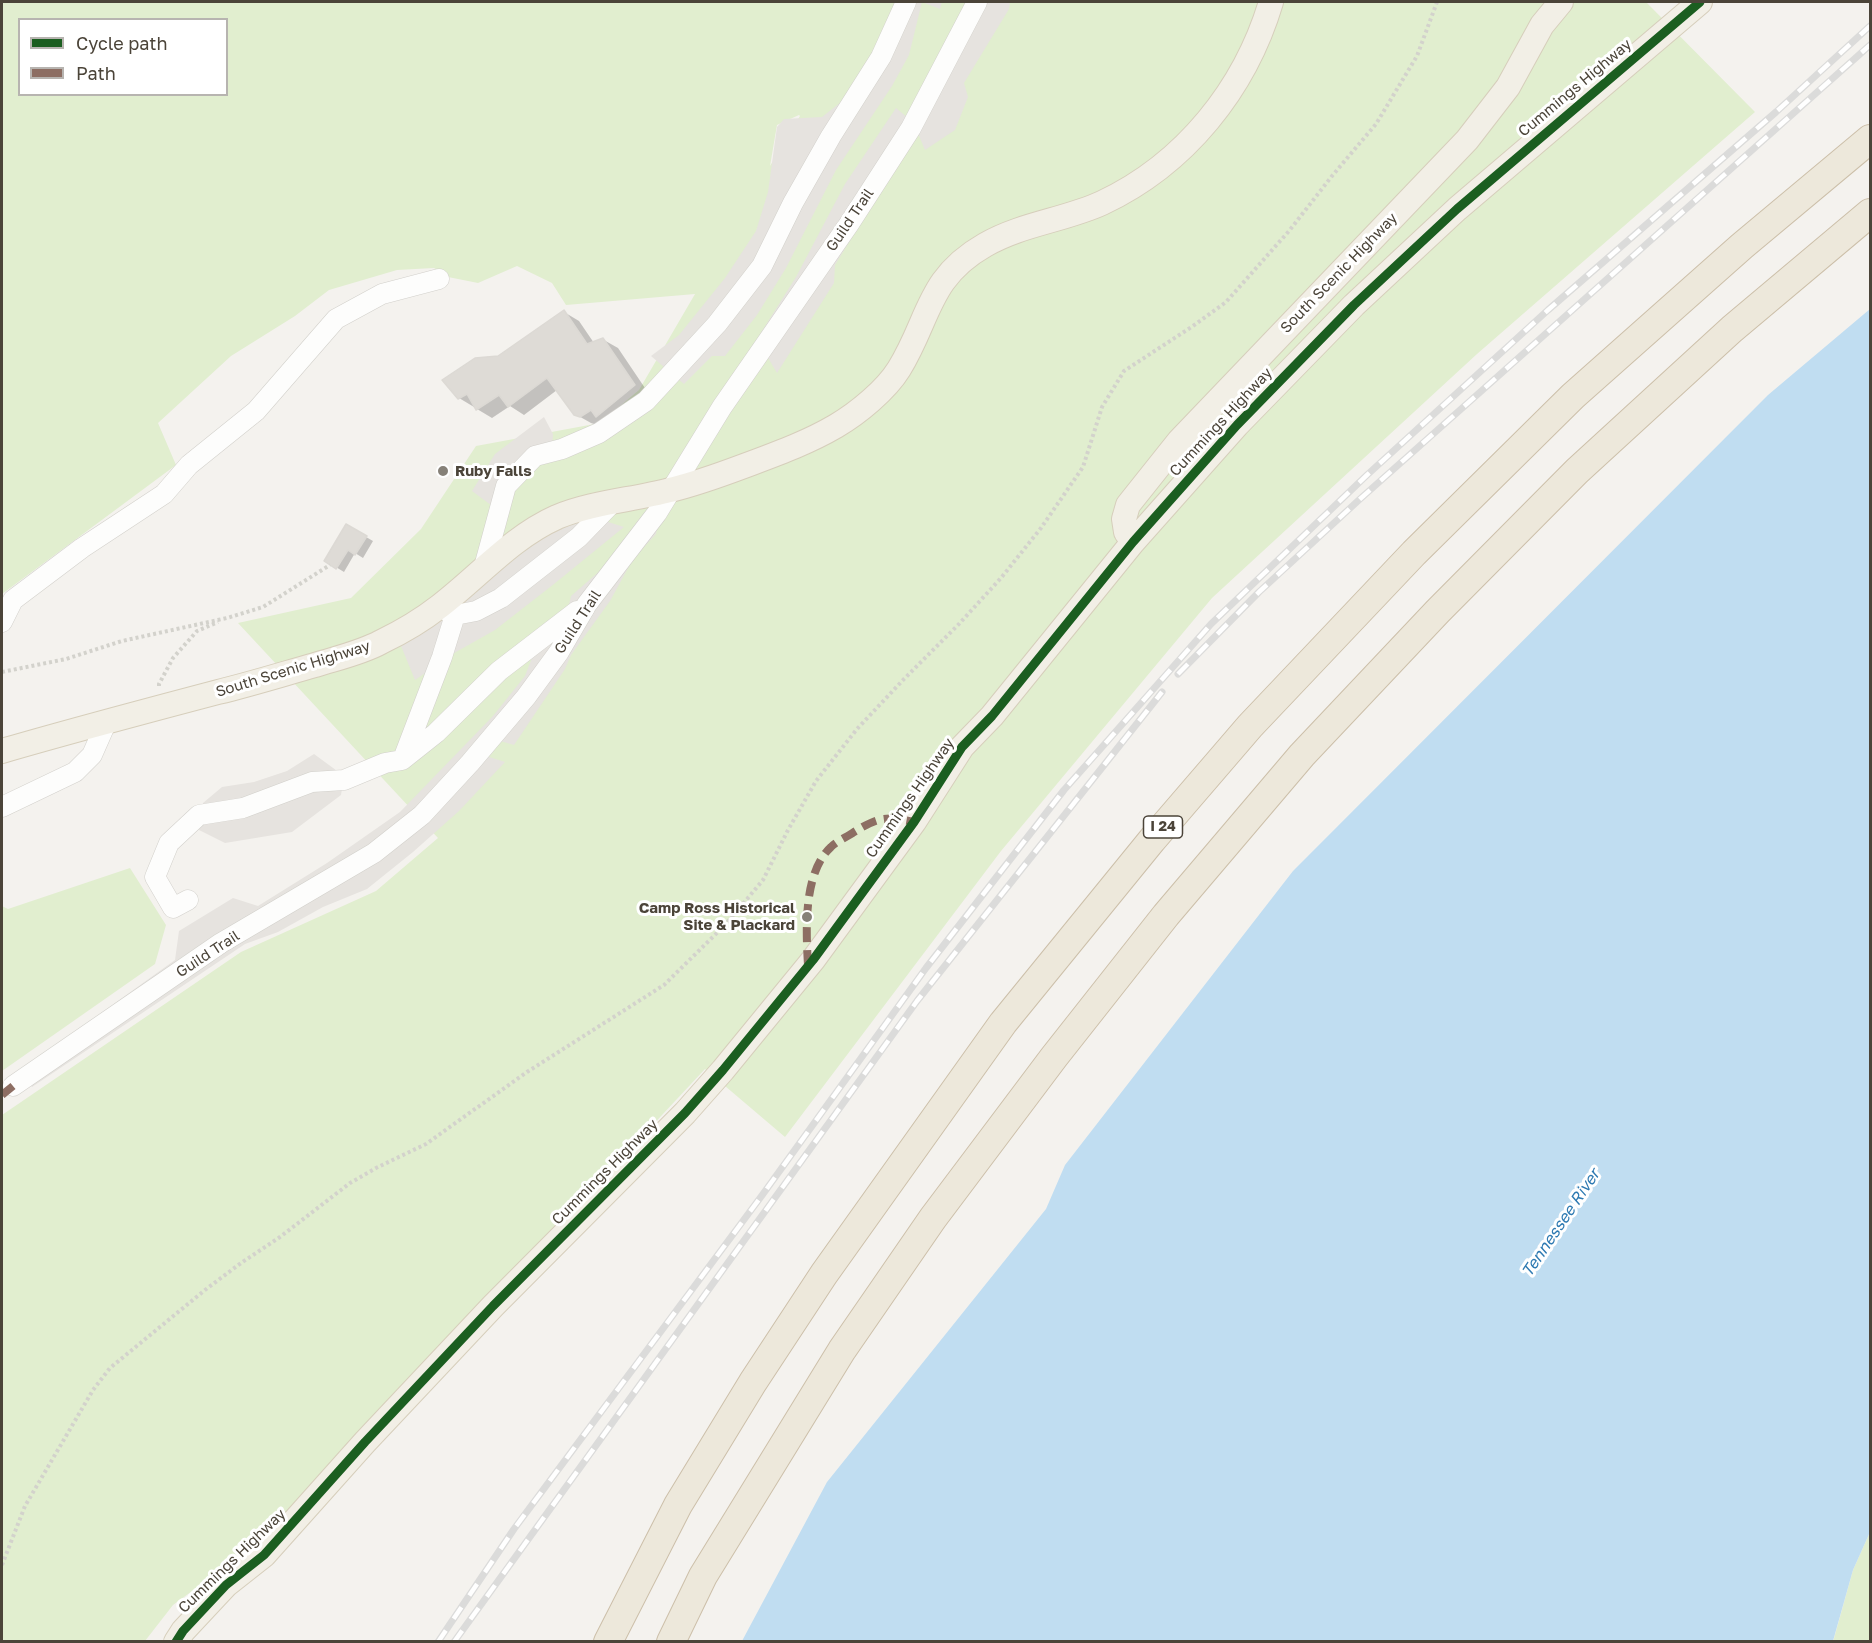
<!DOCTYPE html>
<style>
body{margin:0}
#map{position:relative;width:1872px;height:1643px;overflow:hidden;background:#f4f2ee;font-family:"Golos Text",sans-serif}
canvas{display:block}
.frame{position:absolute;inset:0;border:3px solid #4b4439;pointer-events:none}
.legend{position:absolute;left:18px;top:18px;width:210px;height:78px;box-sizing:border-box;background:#fff;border:2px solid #b7b4b0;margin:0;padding:8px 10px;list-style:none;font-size:18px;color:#4b4439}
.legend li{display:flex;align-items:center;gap:12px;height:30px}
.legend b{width:30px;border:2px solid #b7b4b0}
</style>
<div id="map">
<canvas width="1872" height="1643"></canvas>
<div class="frame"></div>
<ul class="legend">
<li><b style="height:8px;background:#1b5e20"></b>Cycle path</li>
<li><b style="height:8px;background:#8d6e63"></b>Path</li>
</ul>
</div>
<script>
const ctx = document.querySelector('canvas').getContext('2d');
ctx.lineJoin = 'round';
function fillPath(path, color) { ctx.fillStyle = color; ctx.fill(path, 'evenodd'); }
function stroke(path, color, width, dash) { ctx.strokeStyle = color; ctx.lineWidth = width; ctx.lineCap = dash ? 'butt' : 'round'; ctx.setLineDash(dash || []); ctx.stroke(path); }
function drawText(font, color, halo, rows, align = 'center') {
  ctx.font = font + ' "Golos Text",sans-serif'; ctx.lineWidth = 6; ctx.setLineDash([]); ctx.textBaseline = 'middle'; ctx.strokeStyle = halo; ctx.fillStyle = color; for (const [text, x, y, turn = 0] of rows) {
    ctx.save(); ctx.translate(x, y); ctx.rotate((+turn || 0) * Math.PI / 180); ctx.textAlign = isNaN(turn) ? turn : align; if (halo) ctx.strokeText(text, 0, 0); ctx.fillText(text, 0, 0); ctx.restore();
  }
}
const green = new Path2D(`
 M2,2h1644l109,110 -278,242 -265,244 -211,253 -216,286 -80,-68 -395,423 -85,75 -52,38 -28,36h-143v-526l239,-163 135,-61 62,-53 -200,-215 113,-25 70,-69 55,-83 124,-23 39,-33 56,-96 -129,11 -14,-22 -35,-17 -39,17 -30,-6 -14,-9 -37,2 -68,20 -34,26 -64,40 -73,67 18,42 -174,129zM20,20h206v74h-206zM799,115l1,1 -30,50 7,-41z
 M130,868l36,57 -11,39 -153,107v-165l6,3z
 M1870,1532v105l-1,4 -36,1 20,-72z`);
const parking = new Path2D(`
 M896,2h46l-2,7 -18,-7 -13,53 -17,31 -56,84 -50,98 -29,47 -32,41h-13l-28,28 -33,-28 28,-21 46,-57 31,-47 12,-39 9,-65 7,-8 38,-2 23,-18 25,-35z
 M967,2h43l-1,7 -45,74 4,14 -13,33 -30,20 -8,-19 -82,134 -1,18 -57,90 -20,-34 39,-62 49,-93 51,-76 12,10z
 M544,417l9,17 -1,17 -18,5 -35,55 -27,-20 23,-37z
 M586,515l38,12 -70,57 -59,46 -39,22 -41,28 -16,-39 56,-32 47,-41 44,-33z
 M638,520l20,1 -2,13 -23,25 -23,42 -39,54 -6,14 -51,76 -17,-5 -11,16 19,6 -46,49 -46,41 -46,37 -44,18 -45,25 -33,12 -213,143 -13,-15 156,-112 4,-29 54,-33 25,8 69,-43 73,-51 93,-96 32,-40 17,-44 25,-19 4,-17 31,-27 30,-39z
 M314,754l30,22 -3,19 -49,37 -67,11 -26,-13 4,-27 19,-16 32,-5 33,-11z`);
const water = new Path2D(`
 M1870,309v1223l-17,38 -20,71h-1091l85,-159 219,-273 19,-44 228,-294 475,-476z`);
const shadow = new Path2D(`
 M564,312l15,9 15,22 8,-4 16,9 31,46 -52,31 -6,-2 -16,-9 -18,-24 -33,25 -14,-9 -18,12 -15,-9 -1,-3 -2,1 -15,-9 39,-40z
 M347,526l26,15 -10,17 -8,-5 -11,19 -18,-11z`);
const building = new Path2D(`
 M564,310l23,34 16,-6 32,47 -39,32 -5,-7 -11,7 -6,-2 -27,-37 -39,29 -9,-12 -23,15 -9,-16 -9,5 -16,-19 33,-22 23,-2z
 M346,524l21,12 -12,19 -7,-5 -12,19 -12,-8z`);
const path = new Path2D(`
 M2,672l64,-13 56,-18 105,-23 36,-11 67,-42
 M159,686v-2l14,-26 24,-27 21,-9
 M2,1565l23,-59 68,-116 17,-22 95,-78 36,-27 39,-26 70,-54 26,-15 50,-24 101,-72 137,-87 62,-61 37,-44 25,-50 28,-49 41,-52 47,-50 54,-54 43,-47 40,-50 42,-61 19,-60 22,-36 69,-45 33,-24 63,-71 43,-55 44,-52 41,-68 20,-54`);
const minor = new Path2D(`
 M484,567l22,-81 29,-30 27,-7 37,-16 47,-32 71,-77 45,-58 31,-63 38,-67 50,-79 25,-55
 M441,605l11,10h3l21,-4 25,-13 78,-61 35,-36
 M2,622l11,-22 69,-52 82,-54 25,-29 67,-54 80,-92 46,-25 57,-15
 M403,759l39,-102 13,-42
 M2,807l73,-35 17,-17 15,-34
 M188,900l-15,8 -18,-31 14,-34 30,-28 44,-7 69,-26 32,-2 41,-17 17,-3 34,-27 63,-62 78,-60
 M13,1086l208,-143 153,-90 48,-38 48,-52 56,-66 33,-45 28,-48 70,-91 65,-106 127,-183 62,-96 66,-126`);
const major = new Path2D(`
 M1133,542l-7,-10 -2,-13 4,-14 51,-64 288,-301 41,-53 34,-62 19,-23
 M2,751c72,-21 144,-40 216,-59 33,-8 65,-18 97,-27 22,-7 46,-12 66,-23 21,-10 41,-22 59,-36 39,-30 72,-69 117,-89 36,-15 76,-17 113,-27 25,-6 50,-15 74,-24 32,-12 63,-23 92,-40 22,-13 50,-36 63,-57 31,-50 28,-91 86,-124 36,-21 80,-25 117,-42 83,-39 143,-114 169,-201
 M176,1642l7,-11 43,-46 38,-30 101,-113 128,-136 192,-193 38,-43 90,-110 101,-138 48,-75 30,-31 141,-174 104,-117 117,-120 103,-96 243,-207`);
const highway = new Path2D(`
 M608,1642l70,-137 75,-123 71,-108 179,-251 149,-183 98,-114 164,-173 159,-157 169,-150 128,-107
 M671,1642l32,-66 139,-226 91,-132 121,-161 112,-142 136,-160 136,-144 139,-140 155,-142 138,-116`);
const rail = new Path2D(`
 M1178,674l81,-82 101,-93 510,-454
 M438,1642l76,-113 249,-335 163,-226 138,-178 147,-166 156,-149 181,-165 228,-198 94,-86
 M454,1642l463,-641 245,-309`);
const quiet = new Path2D(`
 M808,965c-2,-35 -5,-92 23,-118 6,-6 16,-10 23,-15 25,-15 31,-16 60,-10
 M2,1095l11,-9`);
const cycleway = new Path2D(`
 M176,1642l7,-11 43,-46 38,-30 101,-113 128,-136 192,-193 38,-43 90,-110 101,-138 48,-75 30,-31 141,-174 104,-117 117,-120 103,-96 243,-207`);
const markers = [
 [443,471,6,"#868178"],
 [807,917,6,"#868178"]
];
const shields = [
 [1163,827,39]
];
const shieldNames = [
 ["I 24",1163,827]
];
const streetNames = [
 ["Cummings Highway",1575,88,-40],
 ["Guild Trail",850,220,-56],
 ["South Scenic Highway",1339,273,-46],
 ["Cummings Highway",1221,422,-47],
 ["Guild Trail",578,622,-57],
 ["South Scenic Highway",293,669,-17],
 ["Cummings Highway",910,798,-55],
 ["Guild Trail",208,954,-33],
 ["Cummings Highway",605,1172,-45],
 ["Cummings Highway",232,1561,-44]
];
const poiNames = [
 ["Ruby Falls",455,471],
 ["Camp Ross Historical",795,908,"right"],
 ["Site & Plackard",795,925,"right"]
];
const waterNames = [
 ["Tennessee River",1561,1223,-56]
];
fillPath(green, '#e1eecf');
fillPath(parking, '#e6e3df');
fillPath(water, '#c0ddf1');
fillPath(shadow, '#0003');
fillPath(building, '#dedbd6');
stroke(building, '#dcd9d4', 1.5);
stroke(minor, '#d2d0cb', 21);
stroke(major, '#d6cebb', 26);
stroke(highway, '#ccbfa9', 30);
stroke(path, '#d3d2cc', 4, [3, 3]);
stroke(minor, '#fdfdfc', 20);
stroke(major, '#f2efe6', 24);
stroke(highway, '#ede8db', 28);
stroke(rail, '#dbdbda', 7);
stroke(rail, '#fff', 4.5, [14]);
stroke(quiet, '#8d6e63', 8, [15, 8]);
stroke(cycleway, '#1b5e20', 9);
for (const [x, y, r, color] of markers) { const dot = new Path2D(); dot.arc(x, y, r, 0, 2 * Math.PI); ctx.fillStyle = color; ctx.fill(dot); stroke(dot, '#fff', 2); }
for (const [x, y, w] of shields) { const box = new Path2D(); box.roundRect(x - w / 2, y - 11, w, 22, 4.5); ctx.fillStyle = '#fff'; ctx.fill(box); stroke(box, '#4b4439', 1.5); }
drawText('bold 14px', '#4b4439', null, shieldNames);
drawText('15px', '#4b4439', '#fff', streetNames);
drawText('bold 15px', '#4b4439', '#fff', poiNames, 'left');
drawText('italic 16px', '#2e7ab2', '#fff', waterNames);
</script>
